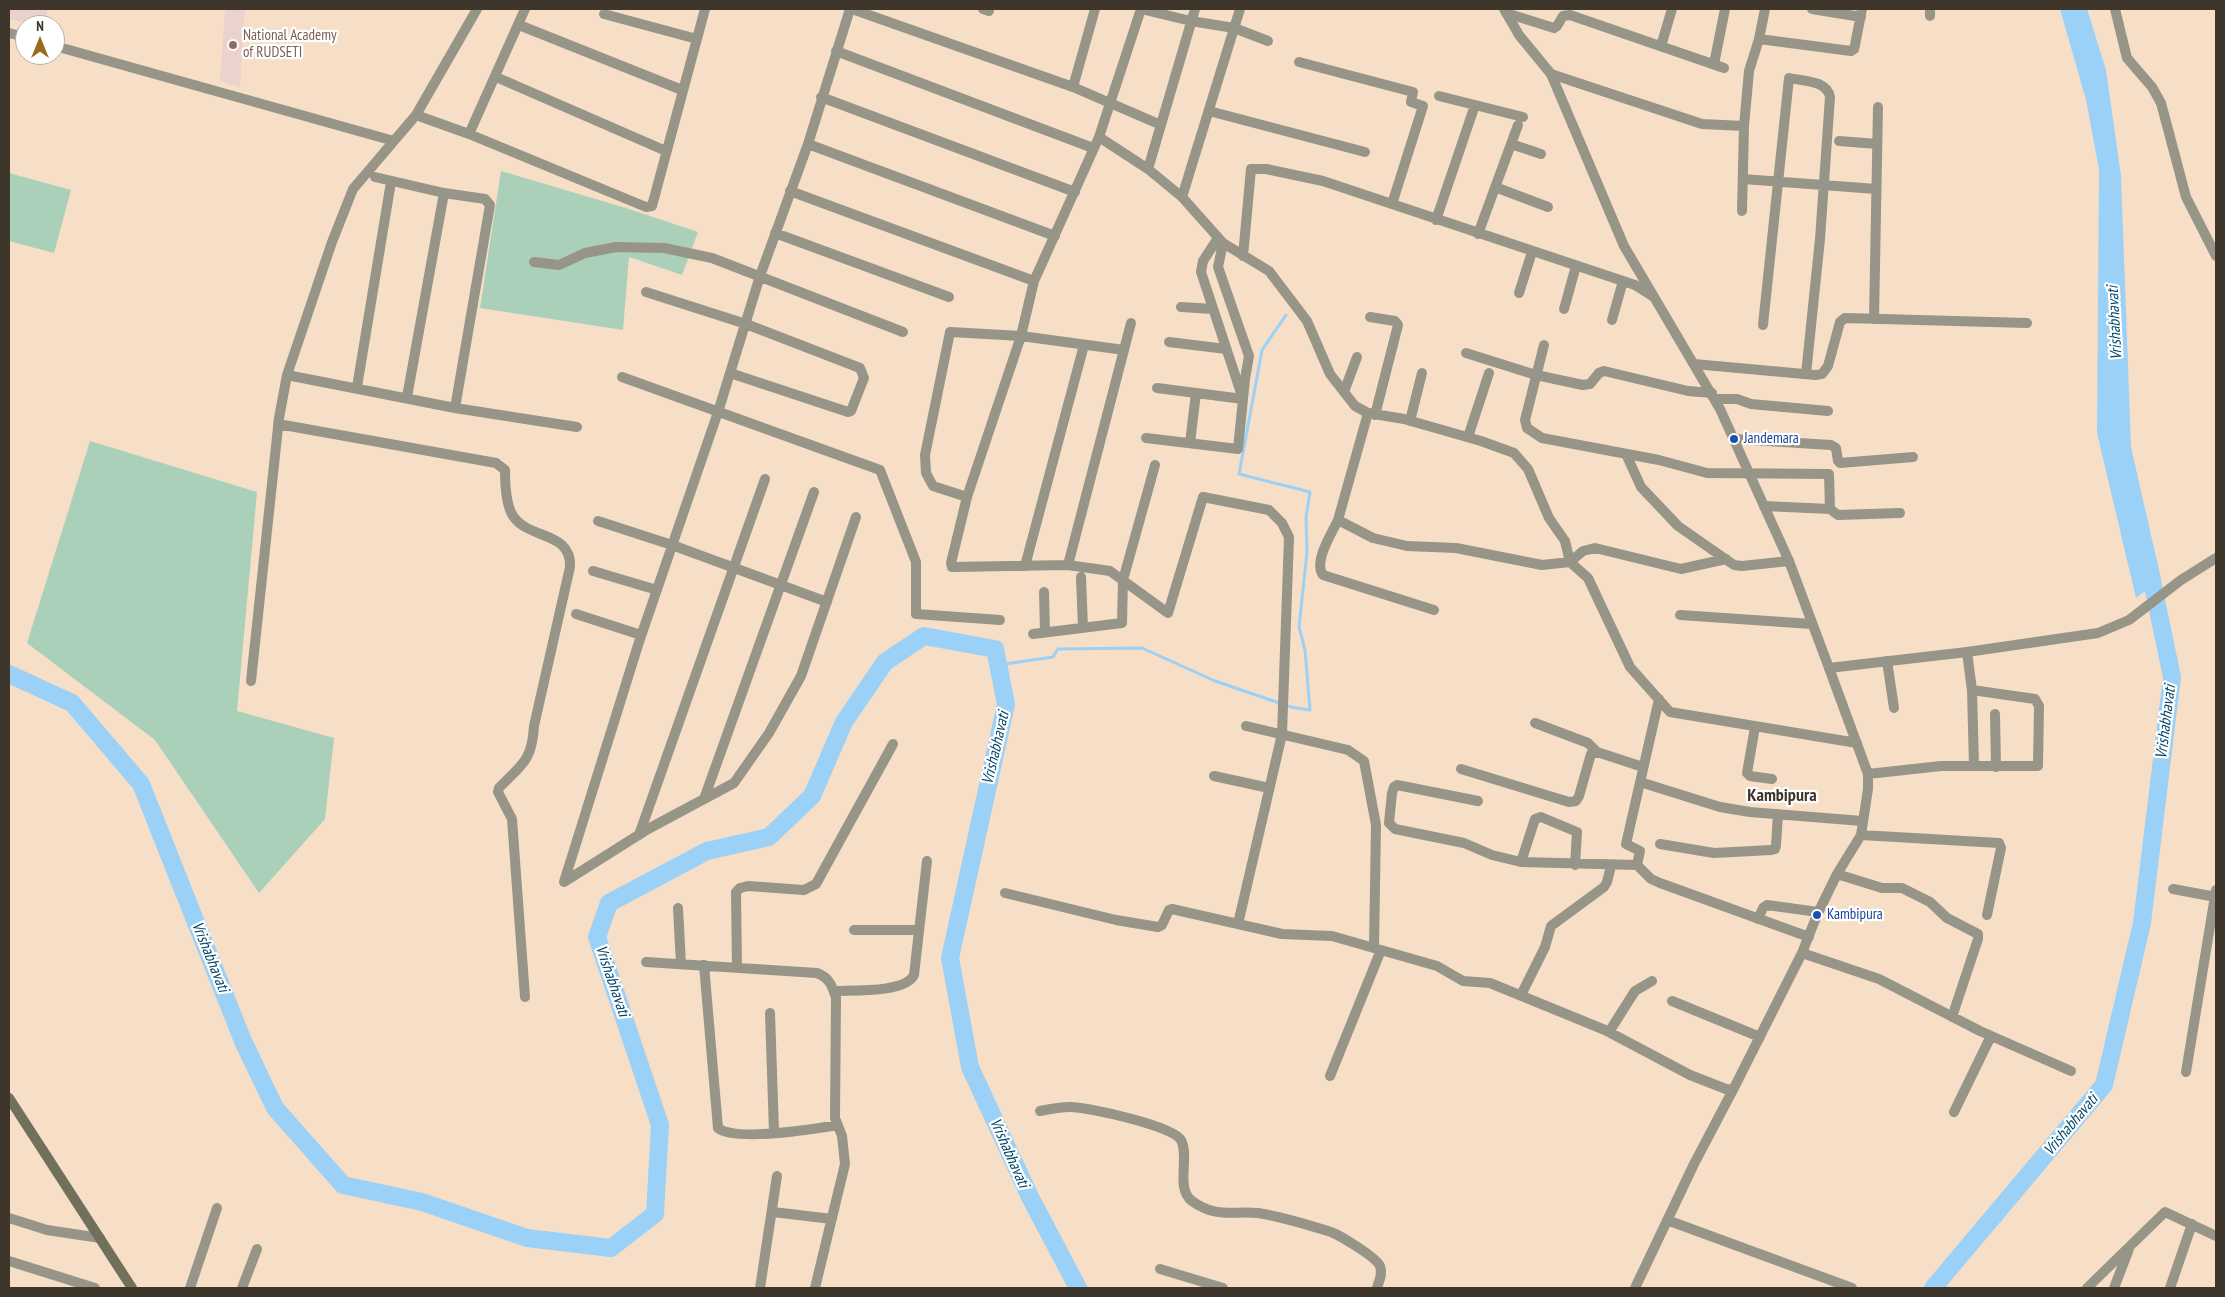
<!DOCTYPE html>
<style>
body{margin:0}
#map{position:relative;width:2225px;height:1297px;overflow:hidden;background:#f6dfc6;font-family:"PT Sans Narrow",sans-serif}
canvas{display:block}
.frame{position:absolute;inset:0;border:10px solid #3e352b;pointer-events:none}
.north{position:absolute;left:15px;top:15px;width:50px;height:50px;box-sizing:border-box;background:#fff;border:1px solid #b2aeaa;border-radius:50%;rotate:0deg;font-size:14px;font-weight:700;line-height:20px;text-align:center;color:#3e352b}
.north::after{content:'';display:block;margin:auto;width:18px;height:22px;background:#996c1b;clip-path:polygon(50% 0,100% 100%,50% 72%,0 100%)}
</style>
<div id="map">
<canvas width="2225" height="1297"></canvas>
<div class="frame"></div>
<div class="north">N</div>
</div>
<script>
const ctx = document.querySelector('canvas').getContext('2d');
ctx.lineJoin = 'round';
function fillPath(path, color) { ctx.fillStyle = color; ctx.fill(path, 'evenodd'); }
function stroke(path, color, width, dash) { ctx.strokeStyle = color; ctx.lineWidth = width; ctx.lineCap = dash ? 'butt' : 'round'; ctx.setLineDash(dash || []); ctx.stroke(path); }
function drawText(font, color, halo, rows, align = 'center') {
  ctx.font = font + ' "PT Sans Narrow",sans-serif'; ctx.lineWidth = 4.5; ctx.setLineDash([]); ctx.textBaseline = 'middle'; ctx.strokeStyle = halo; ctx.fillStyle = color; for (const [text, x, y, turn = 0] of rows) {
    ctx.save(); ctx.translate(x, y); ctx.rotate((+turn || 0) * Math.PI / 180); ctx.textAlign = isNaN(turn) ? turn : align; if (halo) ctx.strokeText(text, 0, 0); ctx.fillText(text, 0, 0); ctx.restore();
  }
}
const education = new Path2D(`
 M9,9h39l-4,16h-11l-24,-6z
 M225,9h20l-5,78 -20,-6z`);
const green = new Path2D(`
 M501,171l125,37 72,24 -16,43 -53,-18 -6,73 -143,-22z
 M9,173l62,17 -17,63 -45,-12z
 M90,441l167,51 -20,219 97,27 -9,81 -66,74 -104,-153 -128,-97z`);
const water = new Path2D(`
 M2060,9h27l19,61 15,106 10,271 30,132 -25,19 -39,-165 2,-264 -13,-69z`);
const stream = new Path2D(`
 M998,665l55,-8 5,-8 84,-1 73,33 76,26 19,3 -5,-60 -6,-23 8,-75 -1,-35 4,-25 -71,-18 23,-124 24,-35`);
const river = new Path2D(`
 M9,674l63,29 69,81 102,257 32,67 68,77 79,17 105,36 84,10 44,-34 5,-89 -63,-188 12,-34 98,-52 62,-14 43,-41 32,-74 41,-60 39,-26 71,13 11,55 -56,254 20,109 60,130 48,91
 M1933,1288l171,-203 38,-162 30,-246 -24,-115`);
const minor = new Path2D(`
 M850,9l-42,135 -48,132 -42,136 -79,230 -75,240 84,-53 86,-46 35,-50 32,-57 55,-159
 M852,9l221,78 88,38
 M983,9l6,2
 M1141,9l50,12 43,7 34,13
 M1812,9l49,8
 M2115,9l12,49 25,29 9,16 25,94 30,59
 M1506,13l48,15 3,-2 6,-10 7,-1 154,53
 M604,14l93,25
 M1930,16v-7
 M519,25l163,65
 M9,33l16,4
 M1759,39l92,12 3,-2 1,-4 7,-36
 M55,46l339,95
 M1661,46l11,-37
 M836,51l257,97
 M1299,62l114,30 -2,10 12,4 -31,98
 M1714,64l11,-55
 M1551,74l151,50 42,2 5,-55 10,-32 6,-30
 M496,77l170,74
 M1073,87l22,-78
 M1439,96l84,21
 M821,97l254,95
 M1209,111l156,41
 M416,115l53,19 177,73 6,-1 53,-197
 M469,134l56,-125
 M1099,137l49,32 34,28 41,46 46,28 38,50 23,53 25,32 13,7 36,6 77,22 33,12 14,16 21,49 16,23 5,21 18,16 42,89 40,45 187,31
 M1839,141l38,3
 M808,144l247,92
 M1511,144l30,10
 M1148,169l47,-160
 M1743,179l133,10
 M1495,187l53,20
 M790,191l244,90
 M1182,197l58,-188
 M1742,211l2,-85
 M1436,220l39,-115
 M775,233l174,64
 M1478,234l40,-109
 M1243,256l8,-87h15l57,12 312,104 19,12
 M534,262l25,3 26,-12 31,-6 48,1 48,10 191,74
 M646,292l100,32 114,44 4,10 -13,33 -3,1 -118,-39
 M1519,293l13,-41
 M1181,307l32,2
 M1564,309l12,-43
 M1370,317l25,4 3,4 -23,90
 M1874,319l4,-212
 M1612,320l11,-39
 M1131,323l-63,242 -116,2 -1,-4 16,-66 54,-161 13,-55 65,-144 42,-128
 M1763,325l26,-247c13,3 38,2 41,19l-10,142 -14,135
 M1169,342l57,7
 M1544,345l-19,75 2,8 15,10 117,22 48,13 122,1 1,35 -66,-3
 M1466,353l70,22 47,10 7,-1 9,-11 5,-2 84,20 24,2
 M1694,364l121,11 7,-1 6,-8 12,-44 5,-4 182,5
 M287,375l168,33 35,-203 -5,-6 -41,-6 -69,-16
 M622,377l258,93 36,92v52l84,6
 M357,387l34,-205
 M1157,388l86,11 -42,-127 2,-11 15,-23
 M1344,392l13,-35
 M407,397l37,-204
 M1715,399h22l14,5 77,7
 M455,408l122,19
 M1368,413l-30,107 35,18 34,8 49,2 86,17 28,-3 13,-11 12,-3 86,21 45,-10
 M1410,421l12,-48
 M278,424l218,39 9,7c0,13 1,35 8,46 16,24 59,15 57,51l-36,159c-2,35 -12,38 -35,62l-1,4 14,27 13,178
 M1468,437l21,-64
 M1146,438l92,11 7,-70 4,-23 -31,-89 5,-24
 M1734,439l97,6 5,3 2,13 2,2 73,-6
 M1190,443l6,-50
 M1626,454l15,33 37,39 56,39 8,1 47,-5
 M967,497l-34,-11 -7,-13 -1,-18 25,-123 71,4 103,14
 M1830,509l8,6 62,-2
 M1338,520c-6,13 -25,42 -15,55l111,35
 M598,521l74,24 155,57
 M1068,565l42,6 58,42 35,-116 66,13 13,13 7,14 -7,197 -44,190
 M1025,566l59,-221
 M593,571l64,19
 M1081,577l2,51
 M1044,592l1,40
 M576,614l65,21
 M1680,615l132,9
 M1033,634l89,-11 1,-43 32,-115
 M1967,652l5,38 2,76
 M1887,661l7,47
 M251,681l28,-263 8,-43 45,-133 21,-53 63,-74 61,-106
 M1995,714l1,53
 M1535,723l53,20 9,9
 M1246,726l102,24 16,11 12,64 -2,123
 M1755,727l-8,46 3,3 22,3
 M1461,769l108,33 7,-1 3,-5 12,-42 6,-2 46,15
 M1868,774l73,-8h97l1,-60 -4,-7 -63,-9
 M1214,776l55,12
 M1640,782l80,25 30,5 112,9
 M704,799l110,-307
 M1478,801l-81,-16 -3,2 -2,6 -3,30 6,6 69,14 28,12 29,7 116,3 3,-14 -14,-7 33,-145
 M639,835l126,-356
 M1861,835l138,8 2,5 -14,67
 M1660,844l54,9 57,-3 4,-1 1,-4 2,-31
 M1521,862l14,-43 6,-2 36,15 -2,33
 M1637,865l14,14 9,4 149,54
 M1837,874l45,14h20l28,14 17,16 31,16v5l-26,78
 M2173,889l43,8
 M1005,893l111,27 42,7 4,-2 7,-15 3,-1 110,25 50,2 105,30 26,15 27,2 115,47 85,45 36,14 6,1
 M678,908l3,56
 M1758,919l5,-11 4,-3 51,7
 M854,930h65
 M1802,953l77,26 101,52 91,40
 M646,962l171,11c13,5 15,13 19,25l-1,120 7,18 3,28 -30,124
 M704,965l14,163c18,14 96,1 120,-3
 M737,968l-1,-76 4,-4 8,-2 56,4 12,-6 77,-140
 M834,991c20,-1 71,2 80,-16l13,-114
 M1521,995l24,-48 6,-21 53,-39 3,-5 4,-16
 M1672,1001l88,36
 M770,1013l4,119
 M1609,1032l26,-41 17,-10
 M2186,1072l30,-182
 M1330,1076l51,-126
 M1040,1111c10,-2 20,-4 30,-4 17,0 104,19 111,33 9,17 -6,48 11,61 23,17 41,10 66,12 18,3 54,13 73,19 10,4 45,25 49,34 3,8 -1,15 -3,22
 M1954,1112l37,-76
 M773,1212l59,7
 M9,1218l38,12 53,8
 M1667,1220l185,68
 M9,1261l86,27
 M1160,1269l63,19
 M190,1288l27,-80
 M242,1288l15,-39
 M760,1288l17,-112
 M1635,1288l59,-124 41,-78 67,-133 15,-38 20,-41 24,-39 7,-46v-15l-39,-106
 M2087,1288l78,-76 51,24
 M2114,1288l15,-39
 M2170,1288l22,-64`);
const tertiary = new Path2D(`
 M1504,9l15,26 32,39 73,172 96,163 69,152 40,107 138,-16 131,-19 31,-13 52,-40 35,-22`);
const secondary = new Path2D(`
 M9,1098l123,190`);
const markers = [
 [233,45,5,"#8d6e63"],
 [1734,439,5,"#1a4fb4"],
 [1817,915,5,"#1a4fb4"]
];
const educationNames = [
 ["National Academy",243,36],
 ["of RUDSETI",243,53]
];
const transitNames = [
 ["Jandemara",1744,439],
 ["Kambipura",1827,915]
];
const waterNames = [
 ["Vrishabhavati",2115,323,-93],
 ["Vrishabhavati",2166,722,-83],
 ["Vrishabhavati",996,748,-77],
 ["Vrishabhavati",210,957,68],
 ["Vrishabhavati",612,981,71],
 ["Vrishabhavati",2071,1125,-50],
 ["Vrishabhavati",1009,1153,66]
];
const quarterNames = [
 ["Kambipura",1782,796]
];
fillPath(education, '#ecd2ce');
fillPath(green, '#aad0b9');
fillPath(water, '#9cd1f7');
stroke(stream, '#9cd1f7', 3);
stroke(river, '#9cd1f7', 18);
stroke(minor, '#969588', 10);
stroke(tertiary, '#969588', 10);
stroke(secondary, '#71705d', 10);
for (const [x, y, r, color] of markers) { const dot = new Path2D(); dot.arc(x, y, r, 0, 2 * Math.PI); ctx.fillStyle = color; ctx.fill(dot); stroke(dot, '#fff', 2); }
drawText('15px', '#785e54', '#fff', educationNames, 'left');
drawText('15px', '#164399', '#fff', transitNames, 'left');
drawText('italic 16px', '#03476a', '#fff', waterNames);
drawText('bold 18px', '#3e352b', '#fff', quarterNames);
</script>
